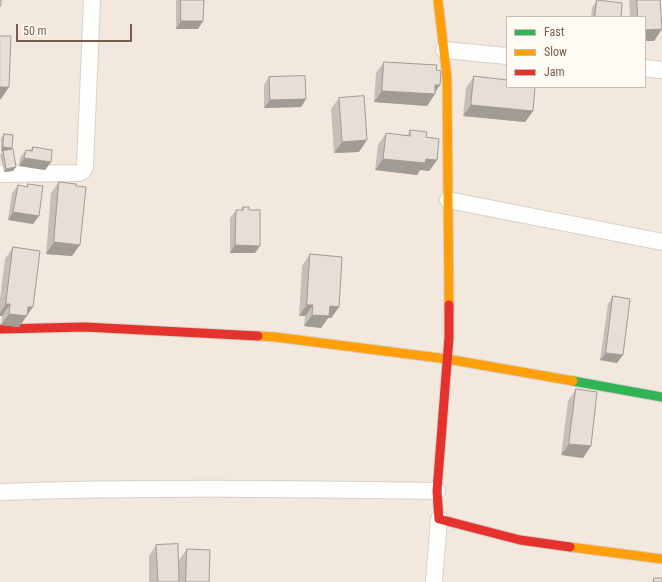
<!DOCTYPE html>
<style>
body{margin:0}
#map{position:relative;width:662px;height:582px;overflow:hidden;background:#f9f5f0;font-family:"Roboto Condensed",sans-serif}
canvas{display:block}
.legend{position:absolute;left:506px;top:16px;width:140px;height:72px;box-sizing:border-box;background:#fffaf3;border:1px solid #cabbb1;margin:0;padding:5px 7px;list-style:none;font-size:12px;color:#7a5c4d}
.legend li{display:flex;align-items:center;gap:8px;height:20px}
.legend b{width:20px;border:1px solid #cabbb1}
.scale{position:absolute;left:16px;top:24px;width:116px;height:18px;box-sizing:border-box;border:2px solid #7a5c4d;border-top:0;padding-left:5px;font-size:12px;line-height:14px;white-space:nowrap;color:#7a5c4d;-webkit-text-stroke:3px #fffaf3;paint-order:stroke}
</style>
<div id="map">
<canvas width="662" height="582"></canvas>
<ul class="legend">
<li><b style="height:5px;background:#30b455"></b>Fast</li>
<li><b style="height:5px;background:#ff9f0a"></b>Slow</li>
<li><b style="height:5px;background:#e5322d"></b>Jam</li>
</ul>
<div class="scale">50 m</div>
</div>
<script>
const ctx = document.querySelector('canvas').getContext('2d');
ctx.lineJoin = 'round';
function fillPath(path, color) { ctx.fillStyle = color; ctx.fill(path, 'evenodd'); }
function stroke(path, color, width, dash) { ctx.strokeStyle = color; ctx.lineWidth = width; ctx.lineCap = dash ? 'butt' : 'round'; ctx.setLineDash(dash || []); ctx.stroke(path); }
const residential = new Path2D(`
 M0,0h662v582h-662zM507,17h138v70h-138z`);
const street = new Path2D(`
 M444,50l63,6
 M645,68l17,2
 M0,174l79,-1 4,-2 2,-4 7,-167
 M448,200l214,42
 M0,492c146,-5 291,-3 437,-1
 M434,582l5,-63`);
const fast = new Path2D(`
 M573,381l89,16`);
const slow = new Path2D(`
 M438,0l9,78 2,227
 M258,336l17,1 172,22 126,22
 M570,547l92,12`);
const jam = new Path2D(`
 M449,305v32l-12,154 2,28 81,21 50,7
 M0,329l85,-2 173,9`);
const wall = new Path2D(`
 M176,0h28l-1,21 -5,8h-22z
 M597,0l24,17h-30l1,-9z
 M629,0h31l2,29 -8,12 -9,-24h-15z
 M384,62l52,8 4,15 -13,21 -53,-4 2,-29z
 M474,76l59,35 -8,11 -62,-6 3,-28z
 M269,77l37,22 -5,8 -37,1v-23z
 M339,98l20,54 -25,1 -3,-44z
 M410,130l16,7 11,23 -8,11 -9,-1 -3,5 -42,-5 3,-25 8,-12 21,3z
 M4,134l8,14 -1,2 5,17 -3,4 -9,1 -4,-17 3,-3 -2,-1v-13z
 M33,147l18,15 -6,8 -26,-4 1,-8 6,-8h4z
 M59,182l13,74 -26,-2 5,-61z
 M28,184l11,32 -6,8 -25,-4 4,-27 6,-8 8,2z
 M243,207l6,3 6,43h-25v-35l6,-8h5z
 M13,247l14,68 -8,12 -18,-2 1,-9h-2v-17l5,-40z
 M310,254l29,53 -8,11h-3l-7,10 -17,-2 1,-10h-6l3,-50z
 M613,296l4,67 -17,-3 8,-56z
 M576,389l7,69 -22,-3 7,-54z
 M156,545l23,26v-11l8,-11 22,33h-60v-26z`);
const shadedWall = new Path2D(`
 M181,21h22l-5,8h-22z
 M662,29l-8,12h-9v-11z
 M435,85h5l-7,9h2l-8,12 -53,-4 8,-11z
 M0,87h9l-8,12h-1z
 M306,99l-5,8 -37,1 6,-8z
 M471,105l62,6 -8,11 -62,-6z
 M367,140l-8,12 -25,1 8,-11z
 M3,147l9,1 -3,4 -8,-1z
 M24,158l27,4 -6,8 -26,-4z
 M383,159h43l11,1 -8,11 -9,-1 -3,5 -42,-5z
 M16,167l-3,4 -9,1 2,-3z
 M13,212l26,4 -6,8 -25,-4z
 M54,242l26,3 -8,11 -26,-2z
 M235,245l25,1 -5,7h-25z
 M6,304h4l-8,12h-2v-3z
 M307,305h6l-8,11h-6z
 M330,306l9,1 -8,11h-3l-7,10 -17,-2 8,-11z
 M28,307h5l-14,20 -18,-2 8,-11z
 M606,353l17,2 -6,8 -17,-3z
 M569,444l22,2 -8,12 -22,-3z`);
const building = new Path2D(`
 M0,0h1v6h-1z
 M181,0h23l-1,21h-22z
 M597,0l25,3 -1,14h-26z
 M637,0h23l2,29 -17,1v-13h-7z
 M0,36h11l-2,51h-9z
 M384,62l53,3 -1,5 5,1 -1,14h-5v9l-53,-3z
 M305,76l1,23 -36,1 -1,-23z
 M474,76l33,4v7h28l-2,24 -62,-6z
 M364,96l3,44 -25,2 -3,-44z
 M410,130l17,2 -1,5 13,2 -2,21 -11,-1 -1,4 -42,-4 3,-26 24,3z
 M4,134l9,1 -1,13 -9,-1z
 M33,147l19,3 -1,12 -27,-4 2,-8 6,1z
 M13,149l3,18 -10,2 -3,-18z
 M59,182l17,2v2l10,1 -6,58 -26,-3z
 M28,184l15,2 -4,30 -26,-4 5,-27 9,2z
 M243,207h6v3h11v36l-25,-1 1,-35h7z
 M13,247l27,4 -7,56h-5l-1,9 -18,-2 1,-10h-4z
 M310,254l32,3 -3,50 -9,-1 -1,10 -17,-1 1,-10h-6z
 M613,296l17,3 -7,56 -17,-2z
 M576,389l21,3 -6,54 -22,-2z
 M178,544l1,38h-21l-2,-37z
 M187,549l23,1 -1,32h-23z
 M654,578h8v4h-8z`);
fillPath(residential, '#f2e8de');
stroke(street, '#d7d1cb', 18);
stroke(fast, '#d9d2cb', 11);
stroke(slow, '#d9d2cb', 11);
stroke(jam, '#d9d2cb', 11);
stroke(street, '#fefefd', 16);
stroke(fast, '#30b455', 9);
stroke(slow, '#ff9f0a', 9);
stroke(jam, '#e5322d', 9);
fillPath(wall, '#c6bfb9');
fillPath(shadedWall, '#a19b96');
fillPath(building, '#e6ded7');
stroke(building, '#a19b96', 1);
</script>
